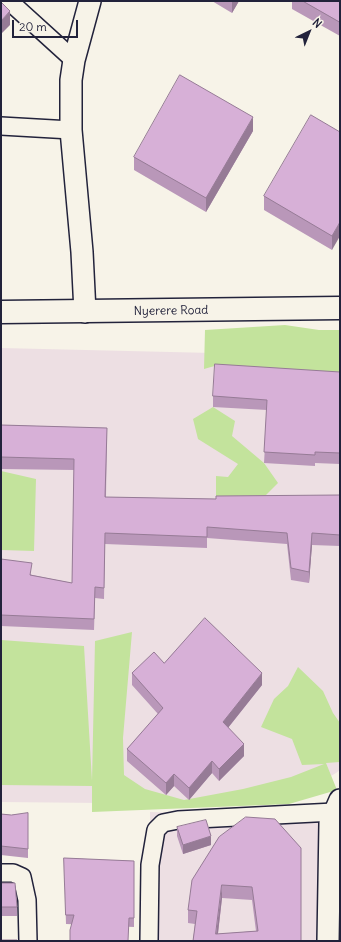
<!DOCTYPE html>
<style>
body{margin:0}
#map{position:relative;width:341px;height:942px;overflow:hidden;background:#f7f3e8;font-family:Delius,sans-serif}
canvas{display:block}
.frame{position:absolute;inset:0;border:2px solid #22223b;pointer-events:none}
.north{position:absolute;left:289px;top:12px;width:40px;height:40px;-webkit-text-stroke:3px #f7f3e8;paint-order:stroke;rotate:43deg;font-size:11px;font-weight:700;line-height:16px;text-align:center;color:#22223b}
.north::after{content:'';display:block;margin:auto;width:14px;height:18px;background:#22223b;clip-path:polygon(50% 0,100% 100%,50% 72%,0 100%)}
.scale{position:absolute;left:12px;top:20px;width:66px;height:18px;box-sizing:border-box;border:2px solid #22223b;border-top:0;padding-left:5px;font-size:12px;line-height:14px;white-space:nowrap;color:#22223b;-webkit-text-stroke:3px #f7f3e8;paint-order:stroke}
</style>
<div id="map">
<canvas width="341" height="942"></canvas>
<div class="frame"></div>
<div class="north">N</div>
<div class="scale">20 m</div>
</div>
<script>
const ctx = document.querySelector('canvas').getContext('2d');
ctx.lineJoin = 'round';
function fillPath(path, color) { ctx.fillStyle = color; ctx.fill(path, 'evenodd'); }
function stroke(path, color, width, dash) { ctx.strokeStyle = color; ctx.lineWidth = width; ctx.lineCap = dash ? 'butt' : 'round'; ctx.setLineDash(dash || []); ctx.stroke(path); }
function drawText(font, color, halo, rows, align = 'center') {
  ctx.font = font + ' Delius,sans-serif'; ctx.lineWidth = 3.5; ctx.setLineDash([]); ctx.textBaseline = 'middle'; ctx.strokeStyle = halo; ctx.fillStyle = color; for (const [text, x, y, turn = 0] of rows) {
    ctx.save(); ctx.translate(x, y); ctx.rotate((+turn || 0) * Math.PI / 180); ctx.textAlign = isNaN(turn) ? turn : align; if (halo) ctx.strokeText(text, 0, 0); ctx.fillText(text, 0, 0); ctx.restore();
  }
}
const built = new Path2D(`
 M1,348l339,8v414l-4,3 -39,23 -195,7 -101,-1z
 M150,812l190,7v122h-188z`);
const green = new Path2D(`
 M285,325l34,5h21v44l-122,-9 -14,4 1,-39z
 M213,407l22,14 -3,15 32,27 14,20 -19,19 -43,-1v-25l12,1 10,-13 -40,-25 -5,-20z
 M1,471l35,8 -2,72 -33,-1z
 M132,632l-9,106 1,37 21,14 39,11 59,-11 48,-12 33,-13 -22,1 -10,-26 -31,-12 13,-28 14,-13 10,-19 25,24 10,22 7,10v39l-14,1 11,27 -48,14 -197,8v-26l-91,-1v-145l83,6 8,135 3,-140z`);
const minor = new Path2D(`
 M9,1l65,59
 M1,126l70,4
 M1,873h12l9,4 5,23 1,41
 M149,941l1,-76 6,-35 7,-7 15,-3 156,-8`);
const tertiary = new Path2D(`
 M85,312l-3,-60 -11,-122v-50l3,-20 16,-59
 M328,941l2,-118 10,-23`);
const secondary = new Path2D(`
 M1,312l339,-4`);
const wall = new Path2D(`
 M212,1h27l-7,12z
 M292,1h48v35l-48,-27z
 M253,131l-47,81 -72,-42v-13z
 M340,132l-8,118 -68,-40v-14z
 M340,372v92l-25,-1v3l-51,-3 3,-53 -54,-3v-11z
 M1,425l106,3 -1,69 110,2 124,-4v51l-28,-1 -3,38 -18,-3 -4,-36 -80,-6v10l-102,-4 -1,55 -9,-1 -1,32 -93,-4v-67l31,16 40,8 2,-113 -73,-1z
 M164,663l98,22 -34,43 16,28 -25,25 -7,-8 -23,27 -15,-14 -8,9 -39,-34v-12l31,-35 -26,-29v-12z
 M28,813v45l-27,-3v-41l10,1z
 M177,827l34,18 -28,9 -6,-18z
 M219,837l82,104h-108l2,-17 -7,-1v-13zM222,898l30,2 4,31 -38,3z
 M64,858l70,3v66l-68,-3z
 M1,883l16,24v9h-16z`);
const shadedWall = new Path2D(`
 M232,1h7l-7,12z
 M10,11v14l-9,9v-13z
 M253,117v14l-47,81v-14z
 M340,222v14l-8,14v-14z
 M312,533v12l-3,38v-11z
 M262,673v12l-39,49v-12z
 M244,744v12l-25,25v-12z
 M212,761v12l-23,27v-12z
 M174,774v12l-8,9v-12z
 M211,836v9l-28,9v-9z
 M222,885v13l-5,43 -1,-7z`);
const building = new Path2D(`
 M303,1h37v21z
 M1,2l9,9 -9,10z
 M180,75l73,42 -47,81 -72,-41z
 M311,115l29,17v90l-8,14 -68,-40z
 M215,364l125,8v81l-25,-1v3l-51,-3 3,-52 -54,-4z
 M1,425l106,3 -2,69 111,2v-3l124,-1v40l-28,-2 -3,39 -18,-4 -4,-35 -80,-6v10l-102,-4 -1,55 -9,-1 -1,32 -93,-4v-56l31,4 -2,12 42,8 2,-124 -73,-2z
 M205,618l57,55 -39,49 21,22 -25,25 -7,-8 -23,27 -15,-14 -8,9 -39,-34 36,-41 -31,-35 22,-21 10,11z
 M28,813v36l-27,-3v-32l10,1z
 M246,817l29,2 26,29v93h-108l4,-30 -9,-1 4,-30 27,-43zM222,885l30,2 6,44 -42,3z
 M206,820l5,16 -28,9 -6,-18z
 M64,858l70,3v57h-5l-1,23h-58v-11l4,-15h-8z
 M1,883h14l2,24h-16z
 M1,940h16v1h-16z`);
const streetNames = [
 ["Nyerere Road",171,311,-1]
];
fillPath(built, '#eddfe3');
fillPath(green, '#c3e39c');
stroke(minor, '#22223b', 20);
stroke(tertiary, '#22223b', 24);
stroke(secondary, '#22223b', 25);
stroke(minor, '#f7f3e8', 17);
stroke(tertiary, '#f7f3e8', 21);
stroke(secondary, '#f7f3e8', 22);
fillPath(wall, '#b997b9');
fillPath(shadedWall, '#967b96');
fillPath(building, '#d7b0d7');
stroke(building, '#967b96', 1);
drawText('12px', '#22223b', '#f7f3e8', streetNames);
</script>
